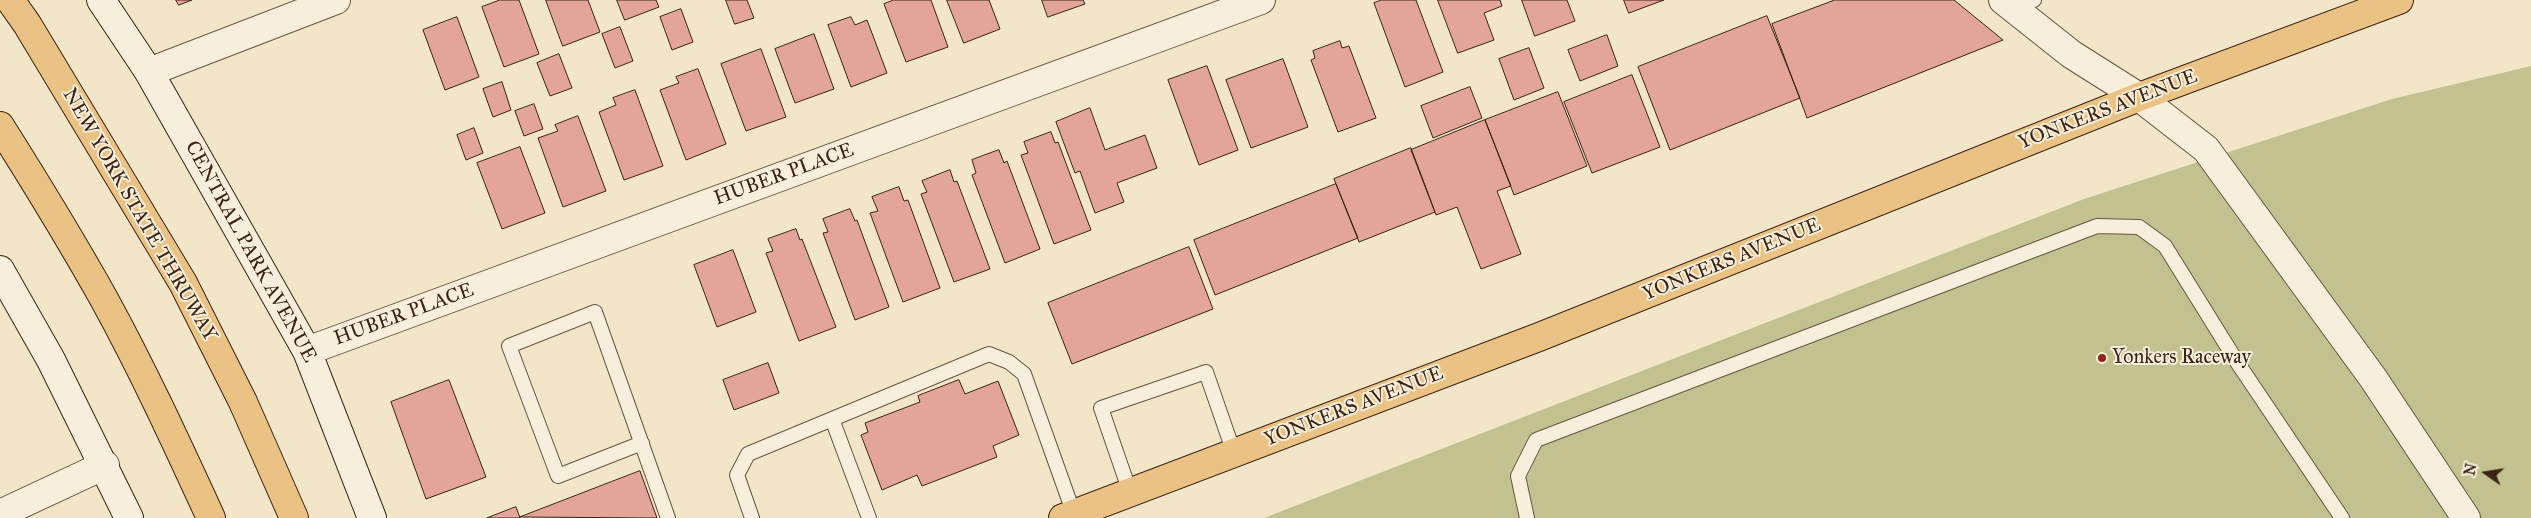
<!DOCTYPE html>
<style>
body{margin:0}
#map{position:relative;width:2531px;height:518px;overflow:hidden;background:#f3e5c7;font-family:"IM FELL Great Primer",serif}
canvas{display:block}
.north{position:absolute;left:2461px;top:448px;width:50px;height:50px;-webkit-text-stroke:4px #f7eedb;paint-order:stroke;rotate:283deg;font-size:14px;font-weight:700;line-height:20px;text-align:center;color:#3a2314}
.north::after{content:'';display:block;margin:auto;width:18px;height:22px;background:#3a2314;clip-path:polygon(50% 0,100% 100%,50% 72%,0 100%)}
</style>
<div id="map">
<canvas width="2531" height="518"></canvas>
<div class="north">N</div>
</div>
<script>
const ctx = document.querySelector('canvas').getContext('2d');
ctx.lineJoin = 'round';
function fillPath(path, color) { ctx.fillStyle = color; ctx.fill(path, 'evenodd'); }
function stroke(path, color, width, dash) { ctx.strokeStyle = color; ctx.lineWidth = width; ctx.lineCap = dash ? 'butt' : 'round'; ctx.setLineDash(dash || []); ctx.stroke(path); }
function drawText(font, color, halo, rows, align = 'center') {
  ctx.font = font + ' "IM FELL Great Primer",serif'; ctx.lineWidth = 4; ctx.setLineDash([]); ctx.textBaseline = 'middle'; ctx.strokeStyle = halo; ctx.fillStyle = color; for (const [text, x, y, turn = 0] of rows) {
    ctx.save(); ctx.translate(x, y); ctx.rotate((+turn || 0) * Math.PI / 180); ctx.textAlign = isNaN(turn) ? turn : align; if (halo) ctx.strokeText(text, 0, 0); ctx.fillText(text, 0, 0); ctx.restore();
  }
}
const green = new Path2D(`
 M2531,66v452h-1267l820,-319 308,-100z`);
const building = new Path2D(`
 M176,0h16l-13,5z
 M500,0h19l20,54 -35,13 -22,-60z
 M546,0h42l12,32 -37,14z
 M617,0h39l3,7 -34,13z
 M726,0h21l7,18 -19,6z
 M894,0h37l17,47 -42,15 -22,-58z
 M947,0h42l11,29 -36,14z
 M1042,0h41l2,4 -37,13z
 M1382,0h34l27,72 -38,15 -31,-84z
 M1438,0h62l2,6 -18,7 10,27 -36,13z
 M1522,0h45l8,21 -40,15z
 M1624,0h40l-35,13z
 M1835,0h119l49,40 -196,78 -35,-94z
 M681,9l12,33 -21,8 -12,-33z
 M1767,16l33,82 -130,52 -32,-83z
 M457,17l22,60 -34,13 -22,-60z
 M851,17l4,8 12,-5 20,53 -36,14 -23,-62z
 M620,27l13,34 -18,7 -13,-34z
 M814,34l20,55 -39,14 -20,-54z
 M1607,35l11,31 -38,15 -12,-31z
 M1340,41l2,7 7,-2 27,72 -38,14 -27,-72 4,-2 -2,-7z
 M1529,48l15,40 -30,12 -15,-41z
 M761,49l25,68 -40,14 -25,-67z
 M559,54l13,34 -22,8 -13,-33z
 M1283,59l25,68 -57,21 -25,-68z
 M1207,66l31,84 -39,15 -31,-85z
 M698,69l28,75 -40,16 -26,-70 19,-7 -3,-6z
 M1632,75l28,72 -68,26 -28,-71z
 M502,82l9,28 -18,7 -10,-28z
 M1470,87l12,31 -49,20 -12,-32z
 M635,90l28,76 -39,14 -25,-68 17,-7 -3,-7z
 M1558,92l29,74 -73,29 -29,-75z
 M534,104l9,25 -19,7 -9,-25z
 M1090,108l15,42 40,-15 12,33 -40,15 7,19 -29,11 -15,-42 -5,2 -19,-51z
 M578,116l28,75 -43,16 -25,-69 20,-7 -3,-6z
 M1485,120l26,66 -14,5 24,63 -40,15 -24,-62 -21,8 -25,-65z
 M474,128l9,25 -17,7 -9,-25z
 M1051,132l4,11 3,-1 33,88 -37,14 -33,-89 7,-2 -4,-11z
 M520,147l25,66 -43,16 -25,-66z
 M1411,148l24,64 -76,30 -25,-63z
 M999,150l5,13 3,-2 33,88 -35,14 -33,-88 4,-2 -4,-13z
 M950,170l4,12 3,-1 33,88 -36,13 -33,-88 6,-2 -5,-11z
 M1336,184l22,54 -143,57 -21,-55z
 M899,187l5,14 4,-1 32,88 -37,14 -33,-89 8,-2 -6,-14z
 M850,209l5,12 2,-1 32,87 -34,13 -32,-87 5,-1 -5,-13z
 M796,229l4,11 2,-1 34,88 -37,14 -33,-88 7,-2 -5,-12z
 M1189,247l24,62 -141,55 -24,-61z
 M733,250l23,62 -39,15 -23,-62z
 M768,363l11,30 -45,17 -11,-30z
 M449,380l37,97 -60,22 -35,-97z
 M959,380l6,14 33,-13 21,54 -26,11 4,11 -75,29 -5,-11 -35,15 -21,-55 7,-3 -3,-9 55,-21 -2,-6z
 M640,471l17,47 -137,-1z
 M516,507l4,11h-33z`);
const lane = new Path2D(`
 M2013,8l21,-8
 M832,419l37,99
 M642,443l-84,33 -49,-130 86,-34 73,206
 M1130,492l-29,-84 105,-36 28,81
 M752,518l-15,-43 11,-21 241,-100 20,8 15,12 50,140
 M1527,518l-9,-42 18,-36 561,-214 42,1 26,19 72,116 105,156`);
const street = new Path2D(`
 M2003,0l68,54 68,43 67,52 167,229 93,140
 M149,72l187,-72
 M307,351l954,-351
 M0,514l105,-49`);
const secondary = new Path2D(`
 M101,0l48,72 158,279 65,167
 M0,270l51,90 78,158`);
const primary = new Path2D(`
 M1063,518l476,-181 600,-240 260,-97`);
const highway = new Path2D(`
 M10,0l17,24 156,259 60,119 51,116
 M0,126c36,57 71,114 104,173 39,71 73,145 107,219`);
const markers = [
 [2102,358,5,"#8f2418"]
];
const streetNames = [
 ["YONKERS AVENUE",2108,110,-21],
 ["HUBER PLACE",784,175,-20],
 ["NEW YORK STATE THRUWAY",139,215,60],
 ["CENTRAL PARK AVENUE",250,252,61],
 ["YONKERS AVENUE",1732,260,-22],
 ["HUBER PLACE",404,315,-20],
 ["YONKERS AVENUE",1354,407,-21]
];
const poiNames = [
 ["Yonkers Raceway",2112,358]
];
fillPath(green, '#c2c291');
fillPath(building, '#e3a599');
stroke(building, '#3a2314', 1);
stroke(lane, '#685441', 16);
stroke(street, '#685441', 30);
stroke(secondary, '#3a2314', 30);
stroke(primary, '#3a2314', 30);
stroke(highway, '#3a2314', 30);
stroke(lane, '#f7eedb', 14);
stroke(street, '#f7eedb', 28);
stroke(secondary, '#f7eedb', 28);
stroke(primary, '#eac284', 28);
stroke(highway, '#eac284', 28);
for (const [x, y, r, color] of markers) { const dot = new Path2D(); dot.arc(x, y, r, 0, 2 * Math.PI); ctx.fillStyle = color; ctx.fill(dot); stroke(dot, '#f7eedb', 2); }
drawText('20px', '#3a2314', '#f7eedb', streetNames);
drawText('20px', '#3a2314', '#f7eedb', poiNames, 'left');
</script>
